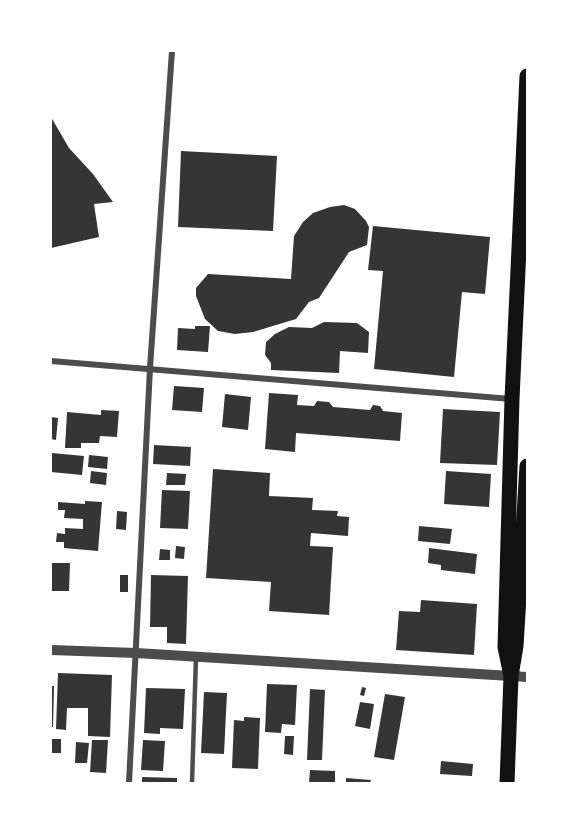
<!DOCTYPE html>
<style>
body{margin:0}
#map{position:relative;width:578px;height:834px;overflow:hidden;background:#fff;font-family:Montserrat,sans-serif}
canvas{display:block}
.frame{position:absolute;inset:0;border:52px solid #fff;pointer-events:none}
</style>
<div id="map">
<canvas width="578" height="834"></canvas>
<div class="frame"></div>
</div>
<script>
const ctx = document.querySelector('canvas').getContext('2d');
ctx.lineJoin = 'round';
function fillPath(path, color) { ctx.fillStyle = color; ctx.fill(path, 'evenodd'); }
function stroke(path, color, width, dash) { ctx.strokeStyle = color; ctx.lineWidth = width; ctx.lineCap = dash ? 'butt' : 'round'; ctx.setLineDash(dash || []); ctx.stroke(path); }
const building = new Path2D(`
 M51,117l18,31 24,26 20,28 -19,2 5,33 -48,11z
 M181,151l96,5 -4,75 -95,-4z
 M344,205l11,4 11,12 3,6 -2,18 -18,7 -30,46 -10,4 -13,17 -43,13 -18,2 -17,-3 -13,-12 -9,-23v-8l12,-14 83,5 3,-43 9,-14 10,-9 17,-6z
 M373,226l117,11 -5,57 -23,-2 -8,85 -80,-8 9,-98 -15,-1z
 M324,322l33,1 12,9 -1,21 -28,-2 -1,22 -68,-3v-7l-6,-8 1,-13 9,-8 14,-7 23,1z
 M195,326h15l-2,26 -31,-2 1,-22 17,1z
 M174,386l30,2 -2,24 -30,-2z
 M269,393l29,2 -1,10 17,1 3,-5 12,1 4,5 37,3 3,-5 7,1 3,5 19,2 -2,28 -104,-8 -1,19 -30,-3z
 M225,394l26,3 -3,33 -26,-3z
 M443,409l57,3 -3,53 -57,-2z
 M101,410l18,1 -2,26 -17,-1 -1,7h-18v5h-16l2,-36 34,3z
 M51,417l7,1 -2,22 -5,-1z
 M154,445l37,2 -1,19 -37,-2z
 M52,453l32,3 -2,19 -31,-3z
 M89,455l19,2 -1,12 -19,-2z
 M213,469l57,4 -1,23 44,2 -1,12 26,1 -1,5 12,1 -1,19 -37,-3 -1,13 23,1 -4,68 -60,-4 2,-29 -65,-4z
 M91,471l16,2 -1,12 -16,-2z
 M446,471l45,3 -2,33 -45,-3z
 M167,473l19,1 -1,11h-19z
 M162,490l28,1 -2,38 -28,-1z
 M85,501l17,1 -4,49 -34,-3v-6h-8l1,-9 8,1v-6l18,1v-10l-19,-1 1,-8h-7v-8l27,2z
 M117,511l10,1 -1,18 -10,-1z
 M419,526l33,3 -2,15 -32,-3z
 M176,546l9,1 -1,12 -9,-1z
 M429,548l48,6 -2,20 -34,-4v-5l-13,-2z
 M160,549l10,1v10h-11z
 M51,563h19l-1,28h-18z
 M120,575h8v17h-8z
 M151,575l37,1 -2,68 -19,-1v-16h-17z
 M421,600l56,4 -3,51 -78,-5 3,-39 21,1z
 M58,673l54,2 -2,62 -22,-1v-28h-21l-1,22 -10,-1z
 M267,684l30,1 -2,40 -13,-1 -1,9 -16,-1z
 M51,686h3l-1,41h-2z
 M362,687l4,1 -2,8 -4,-1z
 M146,688l39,1 -2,40 -23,-1v6l-16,-1z
 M310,689l15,1 -3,70h-15z
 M204,692l23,1 -3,61 -23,-1z
 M385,694l20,3 -11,63 -20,-3z
 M360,702l14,2 -4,25 -15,-3z
 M244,717l16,1 -2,51 -26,-1 2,-48 10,1z
 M285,736h9l-1,19 -9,-1z
 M51,739h10v14h-10z
 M92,740h16l-2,33 -16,-1z
 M143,740l22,1 -2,30 -22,-1z
 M76,742l13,1 -2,20h-12z
 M441,761l32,3 -1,12 -32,-2z
 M310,770l25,1v12h-26z
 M142,777l35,1v5h-35z
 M346,778l25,2 -1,3h-24z`);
const service = new Path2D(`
 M192,783l4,-126`);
const minor = new Path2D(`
 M51,361l460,38
 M129,783l21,-415 22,-317`);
const tertiary = new Path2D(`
 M51,650l85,3 391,24`);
const primary = new Path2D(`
 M511,676l-6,-29 7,-248 15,-323
 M507,783l4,-107 5,-30 11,-180`);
fillPath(building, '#353535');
stroke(service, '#4c4c4c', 4.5);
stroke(minor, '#4c4c4c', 6);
stroke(tertiary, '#4c4c4c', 10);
stroke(primary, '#111', 15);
</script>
